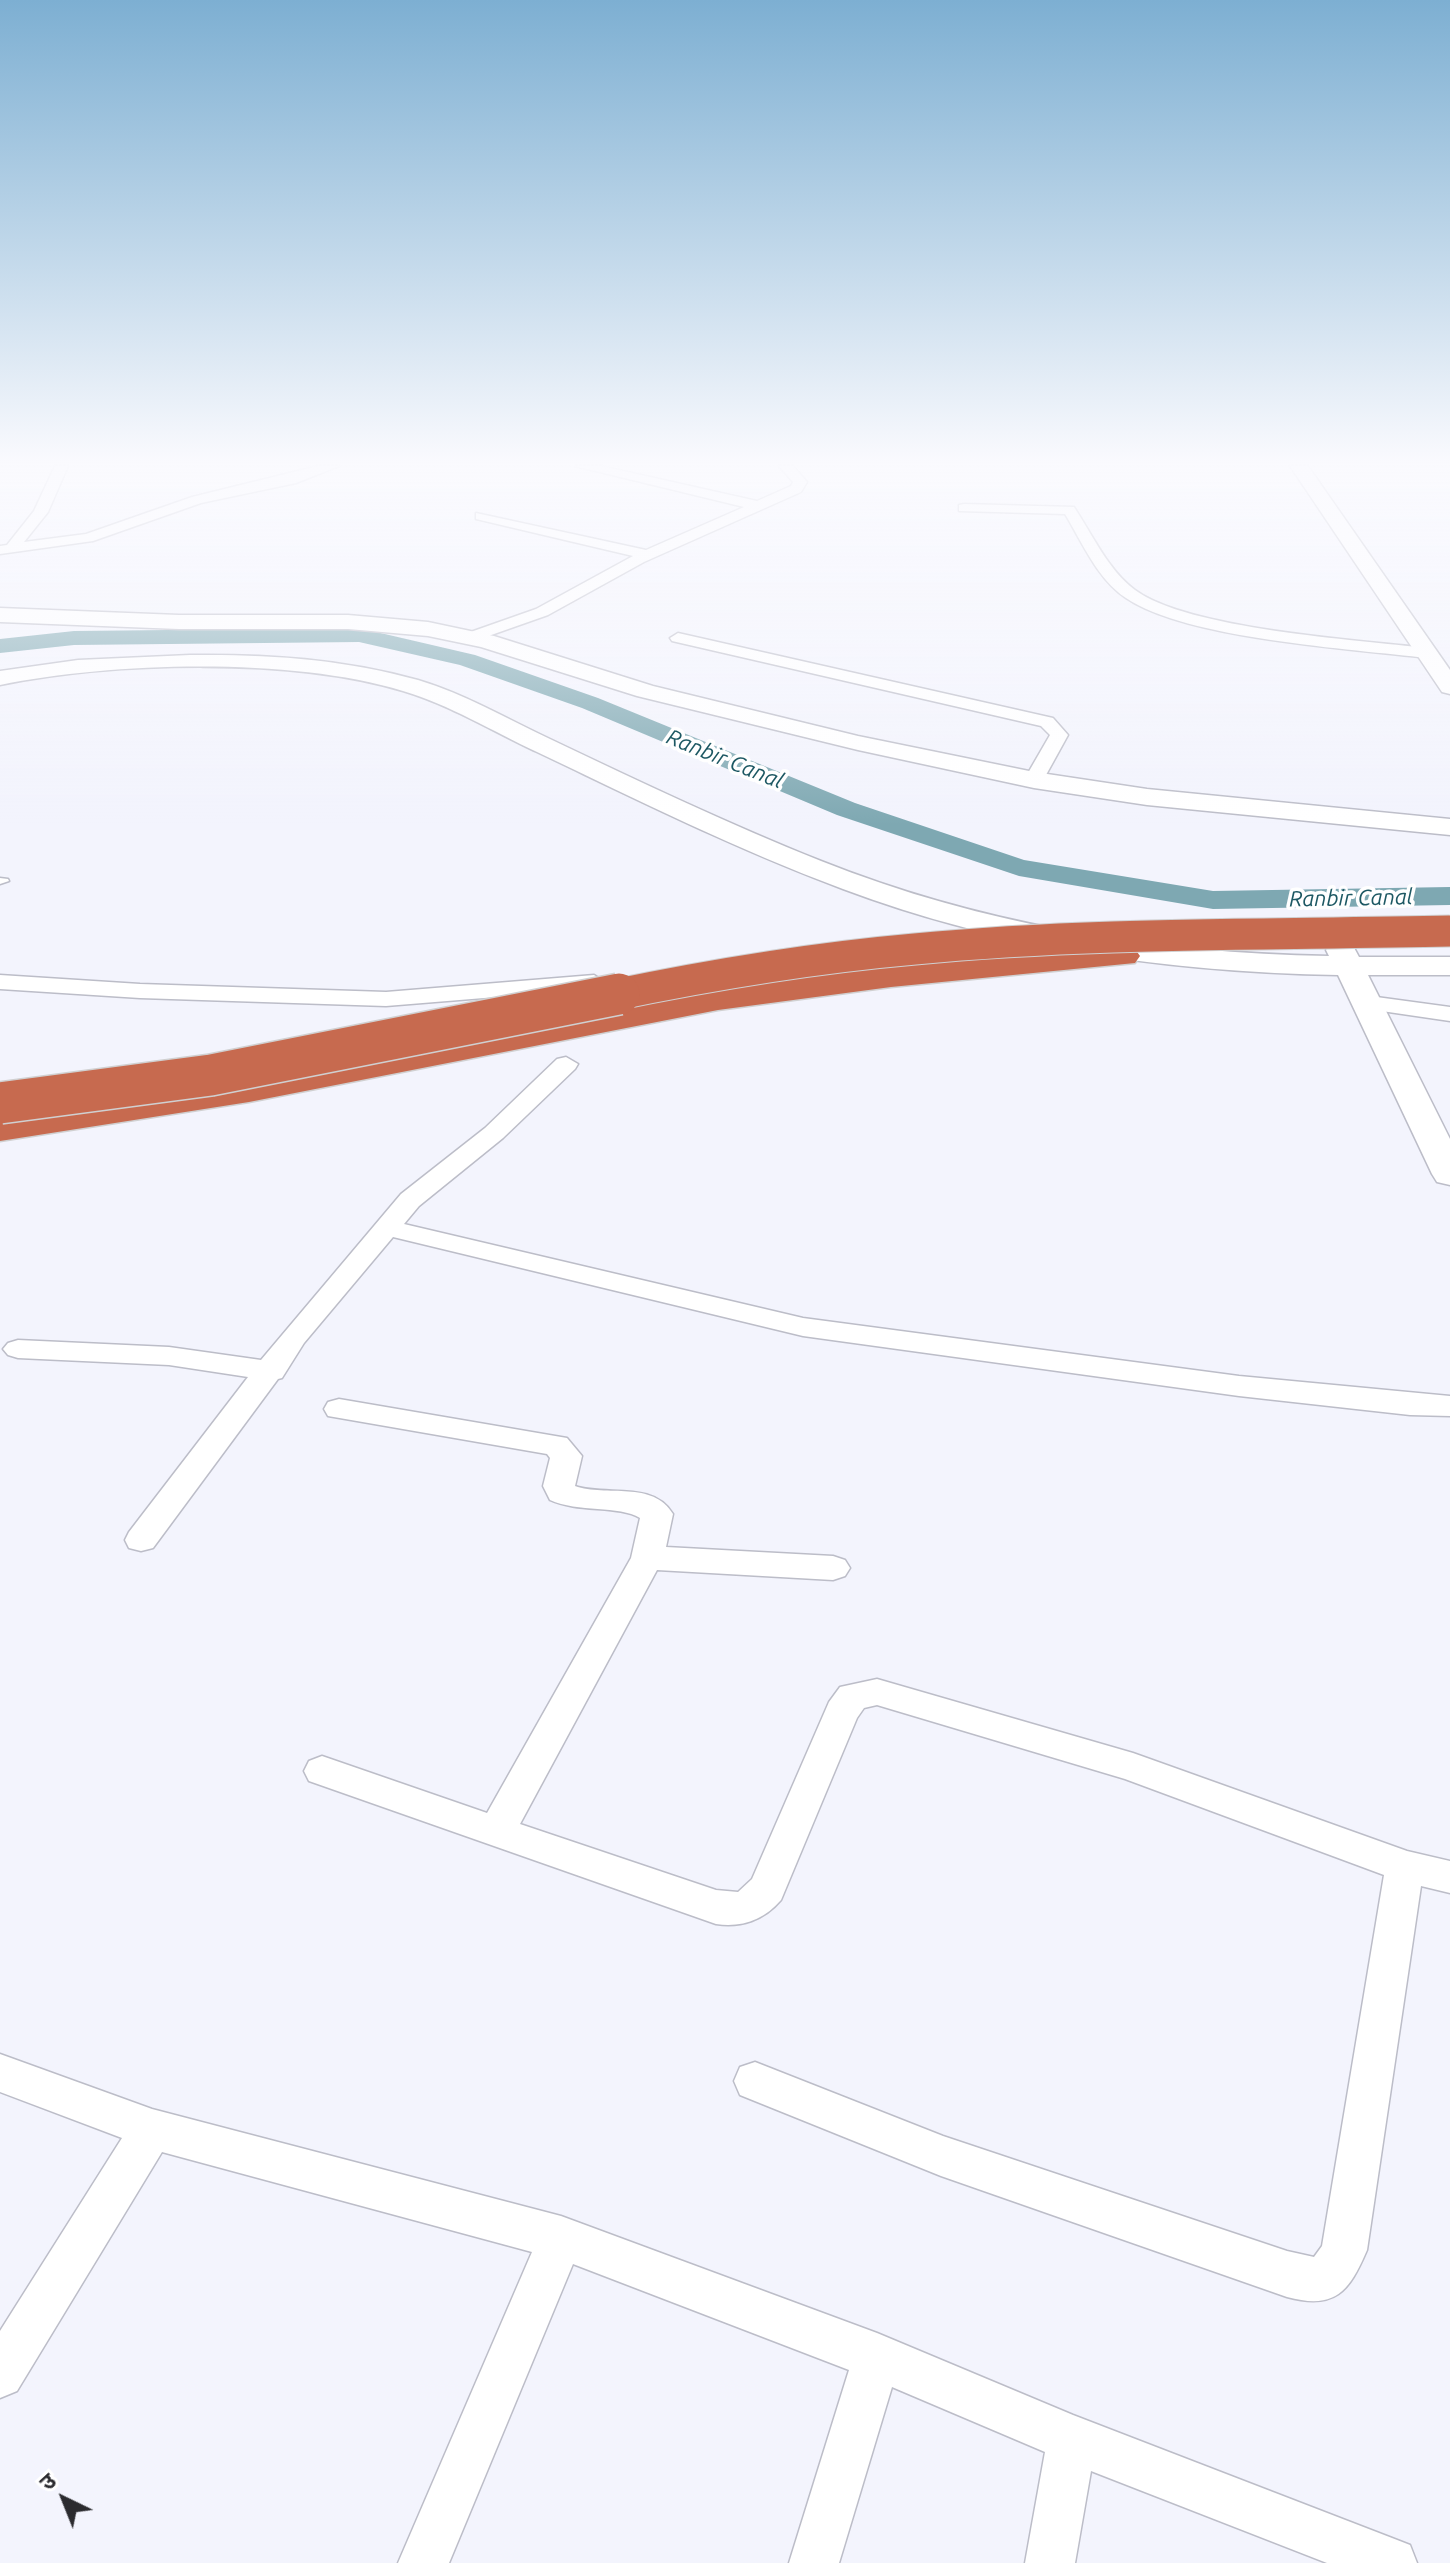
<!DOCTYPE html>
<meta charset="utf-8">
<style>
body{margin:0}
#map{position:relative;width:1450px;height:2563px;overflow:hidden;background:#f3f4fd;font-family:Ubuntu,"Noto Sans Devanagari",sans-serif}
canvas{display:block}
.north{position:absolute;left:24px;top:2459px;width:80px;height:80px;-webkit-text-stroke:6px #fff;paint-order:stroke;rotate:317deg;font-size:22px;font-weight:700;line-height:32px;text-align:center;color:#2b2b2f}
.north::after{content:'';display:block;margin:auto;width:28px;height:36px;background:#2b2b2f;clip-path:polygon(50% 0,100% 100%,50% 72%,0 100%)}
</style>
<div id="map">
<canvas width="1450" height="2563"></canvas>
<div class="north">उ</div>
</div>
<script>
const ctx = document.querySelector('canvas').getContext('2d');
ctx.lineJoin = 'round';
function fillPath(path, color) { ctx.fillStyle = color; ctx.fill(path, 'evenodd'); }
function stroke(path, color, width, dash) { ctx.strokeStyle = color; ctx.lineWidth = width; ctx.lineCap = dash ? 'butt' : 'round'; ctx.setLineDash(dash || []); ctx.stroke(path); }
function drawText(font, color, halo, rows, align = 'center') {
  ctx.font = font + ' Ubuntu,sans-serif'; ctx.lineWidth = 7; ctx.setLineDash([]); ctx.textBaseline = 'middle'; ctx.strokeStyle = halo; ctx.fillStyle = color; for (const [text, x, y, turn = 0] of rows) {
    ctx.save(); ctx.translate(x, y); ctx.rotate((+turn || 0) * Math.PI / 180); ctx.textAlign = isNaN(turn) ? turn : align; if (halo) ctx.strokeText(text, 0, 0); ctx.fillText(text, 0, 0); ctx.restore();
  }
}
const canal = new Path2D(`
 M359,628l116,27 123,43 257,105 169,57 189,31 237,-4v18l-237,4 -194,-33 -182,-61 -255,-107 -122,-43 -101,-23 -285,3 -74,8v-14l74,-8z`);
const lane = new Path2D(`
 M0,878l8,1 1,2 -9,3z`);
const street = new Path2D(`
 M55,466h13l-20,46 -24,30 62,-8 106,-37 126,-31h21l-43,17 -95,20 -108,38 -93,13v-8l7,-1 27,-34z
 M575,466h26l156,35 34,-15 2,-4 -14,-16h14l14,16 -6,10 -157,70 -96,53 -71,25h-12v-6l71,-25 97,-53 -157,-37v-6l170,37 98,-43z
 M964,504l110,3c18,27 34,63 61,83 52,39 223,50 292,58l8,5 -8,5c-75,-9 -241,-19 -301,-60 -28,-18 -44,-56 -61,-84l-106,-3v-6z
 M678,633l375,85 15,17 -27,49h-14l-3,-4 26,-45 -9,-9 -369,-85 -2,-3z
 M0,975l140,9 246,8 208,-17 11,7 -11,7 -208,17 -246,-8 -140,-9z
 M1369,996l81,11v14l-89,-13 -4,-5z
 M566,1057l12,7 -3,5 -72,69 -84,68 -15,18 399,94 436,58 211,20v20l-40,-1 -171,-19 -436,-60 -410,-99 -89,106 -22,35 -4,1 -125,169 -12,3 -12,-3 -4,-8 4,-8 119,-155 -79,-12 -151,-7 -10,-3 -5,-6 5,-6 10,-3 151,7 92,13 140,-166 84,-66 72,-69z
 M339,1399l228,39 15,18 -7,30c31,11 78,-6 98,28l-7,33 167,9 12,4 5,8 -5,8 -12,4 -176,-10 -137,254 196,66 22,2 14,-13 77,-177 11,-15 37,-8 256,74 274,98 43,10v32l-29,-7 -54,364c-18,42 -32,60 -80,47l-346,-121 -201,-81 -6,-14 6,-14 15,-5 188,74 344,115 27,6 8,-11 62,-371 -259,-96 -248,-74 -13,3 -7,10 -76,182c-17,20 -40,28 -65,24l-407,-143 -5,-10 5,-10 13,-5 165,57 144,-255 9,-40c-21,-13 -62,-5 -90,-18l-7,-14 7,-28 -3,-4 -219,-38 -4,-7 4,-7z
 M0,2054l152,55 409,107 316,117 196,82 319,123 18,7 7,18h-90l-236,-92 -16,92h-50l20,-111 -153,-65 -53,176h-50l60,-193 -276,-106 -124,299h-51l134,-311 -370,-100 -145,239 -17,7v-67l122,-193 -122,-46z`);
const secondary = new Path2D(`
 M1290,466h18l142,204v24l-8,-2z
 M0,608l179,7h169l80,7 66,14 159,50 205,50 176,36 113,17 303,30v16l-303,-30 -113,-17 -176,-38 -221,-54 -156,-49 -53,-11 -80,-7h-169l-179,-7z
 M190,655c78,-1 153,4 228,25 47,14 89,39 132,59 90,43 179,85 271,122 163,65 333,92 508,95l-3,-6 4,-6h22l7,13h91v18h-82l82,164v46l-13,-3 -5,-8 -94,-199c-169,-3 -336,-26 -495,-86 -105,-39 -205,-89 -306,-137 -45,-21 -87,-47 -134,-61 -112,-34 -288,-29 -403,-6v-14l78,-11z`);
const highway = new Path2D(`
 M1123,946l12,3 5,7 -5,7 -244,24 -173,23 -469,92 -249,39v-24c242,-32 479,-91 720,-129 134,-21 268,-31 403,-42z`);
const highwayBridgeFar1 = new Path2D(`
 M609,996c101,-21 203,-38 306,-47 178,-17 357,-14 535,-18`);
const highwayBridge = new Path2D(`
 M0,1103l211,-28 408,-81`);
const farWaternames = [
 ["Ranbir Canal",725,759,22],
 ["Ranbir Canal",1351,898,-1]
];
fillPath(canal, '#7ea8b2');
stroke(lane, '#bcbdc8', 3);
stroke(street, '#bcbdc8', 3);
stroke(secondary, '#bcbdc8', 3);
stroke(highway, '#d0d0d1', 3);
fillPath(lane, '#fff');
fillPath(street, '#fff');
fillPath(secondary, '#fff');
fillPath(highway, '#c76a4f');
stroke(highwayBridgeFar1, '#d0d0d1', 33, []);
stroke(highwayBridge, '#d0d0d1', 44, []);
stroke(highwayBridgeFar1, '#c76a4f', 31);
stroke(highwayBridge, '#c76a4f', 41);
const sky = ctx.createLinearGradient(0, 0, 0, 825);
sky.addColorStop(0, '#7dafd2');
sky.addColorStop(0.56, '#fafafe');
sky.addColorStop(1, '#fafafe00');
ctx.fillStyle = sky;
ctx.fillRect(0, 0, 1450, 825);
drawText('italic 22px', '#1d5863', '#fff', farWaternames);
</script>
